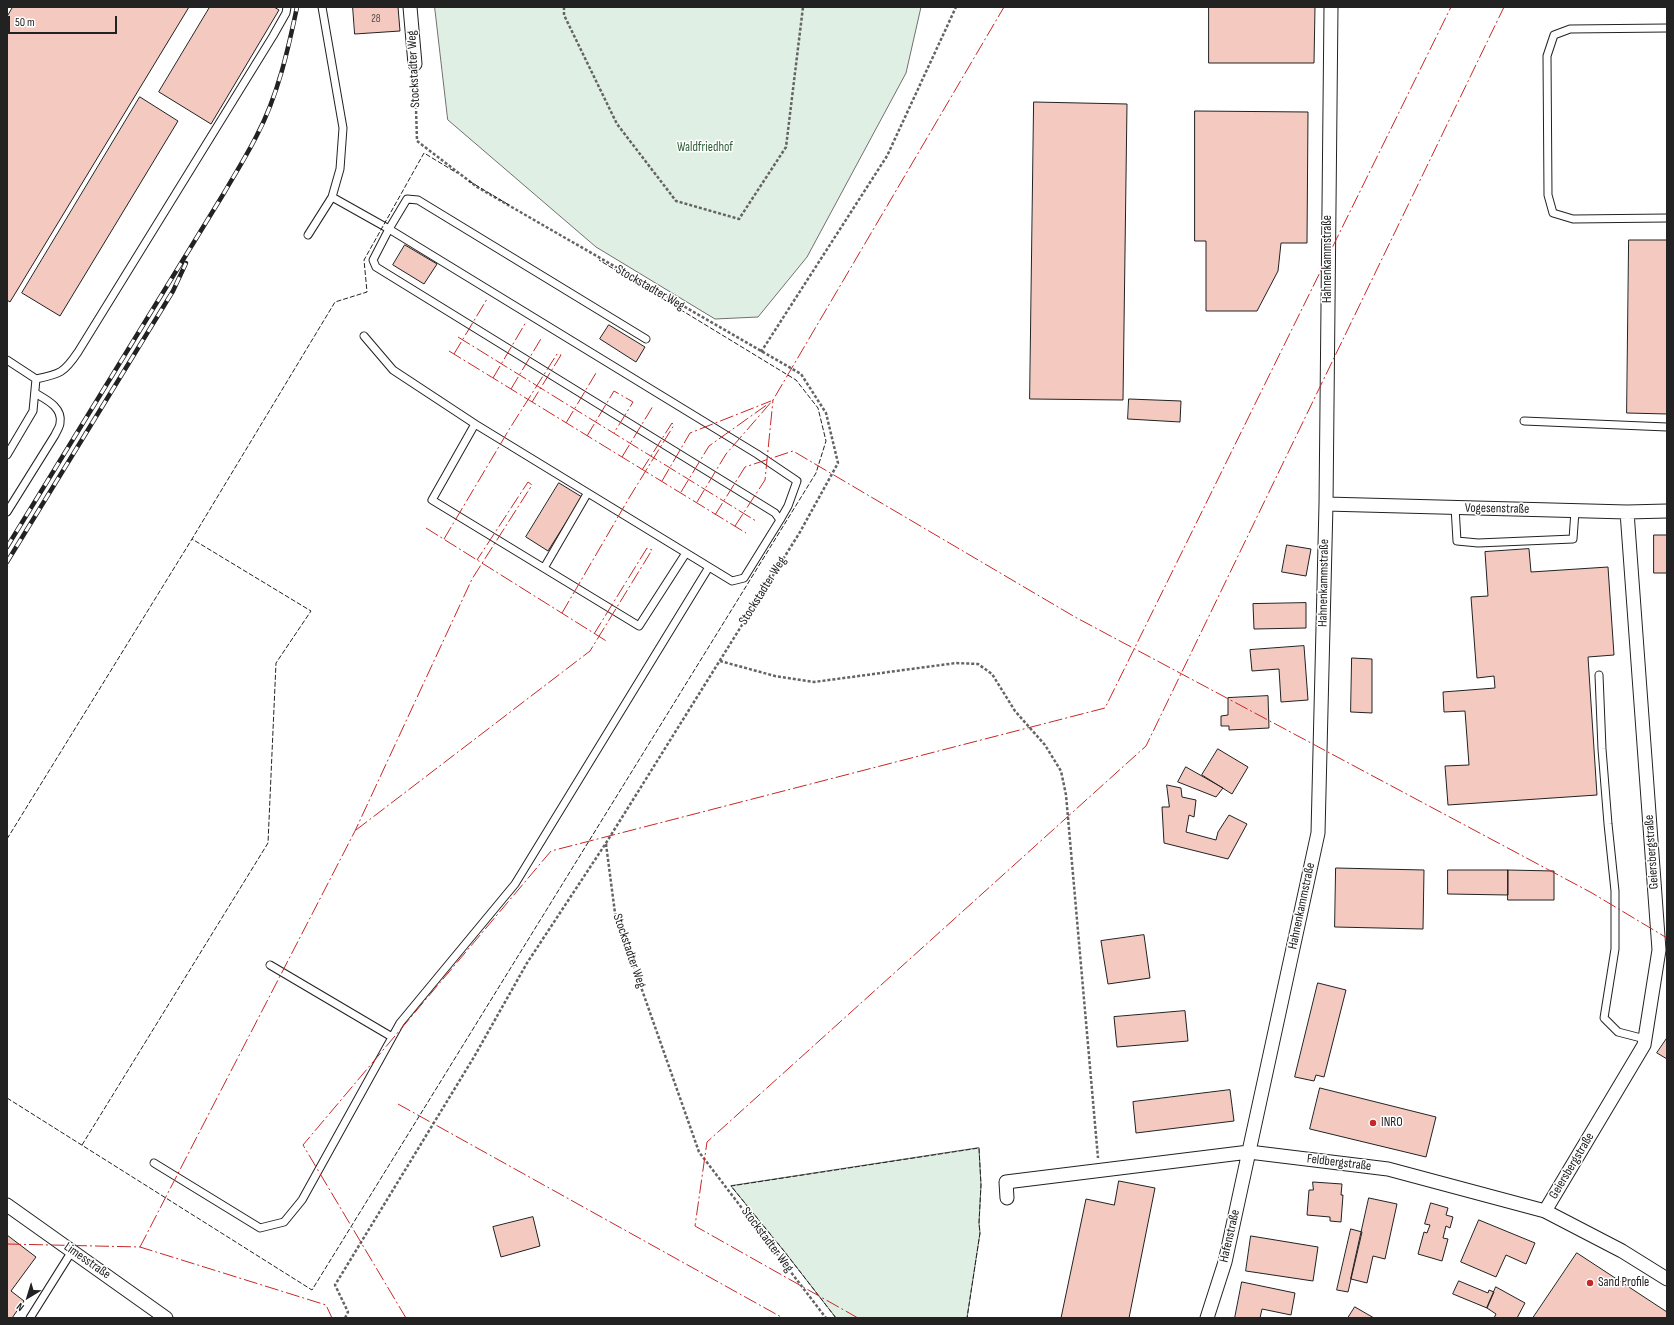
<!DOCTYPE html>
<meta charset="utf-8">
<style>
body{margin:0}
#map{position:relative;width:1674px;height:1325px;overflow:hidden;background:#fff;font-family:"Sofia Sans Condensed",sans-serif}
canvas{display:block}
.frame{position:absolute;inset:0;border:8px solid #222;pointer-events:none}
.north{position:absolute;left:8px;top:1277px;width:40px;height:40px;-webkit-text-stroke:3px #fff;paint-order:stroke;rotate:218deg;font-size:11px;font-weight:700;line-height:16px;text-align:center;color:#222}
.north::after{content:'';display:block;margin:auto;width:14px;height:18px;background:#222;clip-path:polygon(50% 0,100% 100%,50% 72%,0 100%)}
.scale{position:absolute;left:8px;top:16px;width:109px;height:18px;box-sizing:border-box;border:2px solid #222;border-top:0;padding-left:5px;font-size:12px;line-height:14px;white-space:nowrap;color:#222;-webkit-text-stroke:3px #fff;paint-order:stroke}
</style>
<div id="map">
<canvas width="1674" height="1325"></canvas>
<div class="frame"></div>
<div class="north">N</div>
<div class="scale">50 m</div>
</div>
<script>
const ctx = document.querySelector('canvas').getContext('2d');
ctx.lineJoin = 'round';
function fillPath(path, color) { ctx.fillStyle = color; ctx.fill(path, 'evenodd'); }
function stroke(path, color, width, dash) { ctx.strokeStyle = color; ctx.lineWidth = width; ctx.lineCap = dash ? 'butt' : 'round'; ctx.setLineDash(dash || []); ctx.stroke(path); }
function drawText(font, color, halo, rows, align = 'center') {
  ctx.font = font + ' "Sofia Sans Condensed",sans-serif'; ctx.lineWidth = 3; ctx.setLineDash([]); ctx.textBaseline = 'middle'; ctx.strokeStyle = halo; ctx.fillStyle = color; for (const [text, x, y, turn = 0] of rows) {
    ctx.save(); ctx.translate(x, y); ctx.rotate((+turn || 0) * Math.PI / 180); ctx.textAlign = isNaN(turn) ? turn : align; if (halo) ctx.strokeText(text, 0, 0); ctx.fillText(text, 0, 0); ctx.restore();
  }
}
const green = new Path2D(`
 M435,7h486l-15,66 -99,184 -49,60 -43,2 -119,-72 -148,-127z
 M979,1148l2,37 -2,38 1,10 -13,85h-131l-52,-67 -53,-65z`);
const building = new Path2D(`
 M13,7h176l-179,295 -3,-2v-283z
 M210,7h64l5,3 -68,114 -52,-32z
 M353,7h45l2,24 -45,3z
 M1209,7h106l-1,56h-105z
 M140,97l38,24 -118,195 -38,-23z
 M1034,102l93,2 -4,296 -93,-1z
 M1195,111l113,1 -1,131h-26l-3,28 -21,40h-51v-70h-11z
 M1629,240h38v174l-40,-1z
 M405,245l32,19 -13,20 -31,-19z
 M609,325l36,22 -9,15 -36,-23z
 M1129,399l52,2 -1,21 -52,-3z
 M559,483l23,14 -34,54 -22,-14z
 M1654,535h13v38h-13z
 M1287,545l24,4 -5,27 -24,-4z
 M1529,549l2,23 77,-5 6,88 -26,2 9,138 -149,10 -3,-39 24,-1 -4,-54 -21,1 -1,-20 52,-4 -1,-12 -17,2 -6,-81 17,-1 -3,-44z
 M1306,603v25l-52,1 -1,-25z
 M1304,646l4,54 -27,2 -2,-33 -27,2 -2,-21z
 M1352,658l20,1v54l-21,-1z
 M1268,696l1,32 -40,2v-4h-8v-10l7,-1v-17z
 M1218,749l30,18 -16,27 -30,-19z
 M1186,767l37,21 -7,9 -38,-15z
 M1167,785l14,3 1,9 14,3 -2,17 -5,-2 -3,17 30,8 2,-8 11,-17 18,9 -19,35 -64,-16 -2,-36h7z
 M1336,868l88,2 -1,59 -88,-2z
 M1448,870h60v25l-60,-1z
 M1508,870l46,1v29h-46z
 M1144,935l6,43 -42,6 -7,-43z
 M1318,983l28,7 -22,87 -8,-2 -2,6 -19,-4z
 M1185,1011l3,30 -71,6 -3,-30z
 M1667,1038v21l-10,-6z
 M1320,1088l116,29 -10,40 -116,-28z
 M1230,1090l4,31 -98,12 -3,-31z
 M1119,1181l36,7 -26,130h-68l25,-119 28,6z
 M1313,1182l29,2 -1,11h2l-2,27 -11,-1v-4l-23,-2 2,-25h4z
 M1369,1198l28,6 -12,55 -12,-3 -6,27 -16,-4z
 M1431,1203l17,5 -2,7 7,2 -3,11 -4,-2 -3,12 5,1 -6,22 -24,-7 6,-22 3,1 3,-8 -5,-1z
 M533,1217l7,29 -39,11 -8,-30z
 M1479,1220l56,23 -9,21 -20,-9 -10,22 -35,-15z
 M1351,1229l11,3 -14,60 -11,-2z
 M7,1235l29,22 -25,34 13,10 -12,17h-5z
 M1251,1236l67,11 -5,34 -67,-10z
 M1577,1253l90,59v6h-134z
 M1459,1281l29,12 1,-3 5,2 -7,16 -34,-14z
 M1242,1282l53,11 -4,22 -29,-6 -2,9h-25z
 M1496,1287l29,16 -8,15h-23l2,-4 -9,-6z
 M1355,1307l19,11h-26z`);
const path = new Path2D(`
 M564,7v8l53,109 59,77 63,18 47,-72 17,-140
 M761,352l126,-196 69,-149
 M720,661l55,15 39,6 142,-19 22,1 14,10 23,37 30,34 16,26 5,24 32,363
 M606,844l9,69 84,239 127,166
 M345,1318l3,-6 -13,-27 139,-228 53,-94 79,-120 194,-311 38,-69 -12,-50 -25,-39 -324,-187 -60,-46 -2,-65`);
const lane = new Path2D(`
 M1667,28l-97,1 -16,6 -7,21 1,139 5,18 20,6 94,-1
 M332,197l57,32 -16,31 3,7 399,246 5,7 -36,58 -12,3 -257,-157 -82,-54 -29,-34
 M308,235l24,-38 8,-28 3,-41 -21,-121
 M646,339l-228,-139 -11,-1 -18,30 368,225 40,27 -9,25 -8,14
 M7,360l29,19c24,-5 28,-6 42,-27l195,-316 13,-23 1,-6
 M1524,421l143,6
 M475,424l-43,76 207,126 47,-73
 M7,455l26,-44 3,-32
 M1455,507l2,34 21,2 95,-4 2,-28
 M7,512l48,-77c1,-3 5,-8 5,-12 3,-16 -15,-24 -25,-30
 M544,568l43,-74
 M1599,675l3,74 6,75 7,67v58l-11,69 14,14 27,7
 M270,965l122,72
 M154,1163l106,65 24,-6 18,-22 98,-177 115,-139 194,-317
 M30,1318l42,-67`);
const street = new Path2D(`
 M410,7l5,57
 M1326,504l301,8 40,-1
 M1007,1198l-1,-16 243,-30 139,17 157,42 77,40 45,28
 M7,1205l159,113
 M1545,1211l99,-166 15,-95 -32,-438
 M1207,1318l18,-56 93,-429 8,-329 5,-497`);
const rail = new Path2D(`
 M7,547l217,-354c11,-19 23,-38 33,-58 21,-40 31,-85 40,-128
 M7,562l166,-271 13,-28`);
const fence = new Path2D(`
 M469,181l40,24
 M7,839l185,-300
 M7,1098l305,192 504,-817 10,-32 -8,-33 -22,-28 -197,-120
 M82,1145l186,-302 8,-180 35,-52 -119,-72 143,-237 32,-10 -3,-32 60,-107 33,20
 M836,1318l-52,-67 -53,-65 248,-38 2,37 -2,38 1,10 -13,85`);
const power = new Path2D(`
 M458,337l298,184
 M449,351l297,182
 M454,354l33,-55
 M493,378l33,-56
 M511,389l31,-52
 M566,423l30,-50
 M587,436l27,-45 19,11 -19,31
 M622,457l31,-51
 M662,481l28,-48 81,-32
 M681,492l28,-46 59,-42
 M697,502l29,-48 47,-54 231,-393
 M715,515l30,-48 48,-16 282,166 517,276 75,45
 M735,526l30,-46 8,-80
 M426,528l182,114
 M444,539l66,-111 47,-74 4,1 -29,47
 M562,613l67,-115 45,-73 -2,-2 -30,47
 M356,830l234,-179 62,-101 -5,-2 -53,86
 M398,1104l385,214
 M7,1244l133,3 186,58 6,13
 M140,1247l215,-416 117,-252 60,-94 -4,-3 -51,78
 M406,1318l-103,-173 248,-294 554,-143 346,-701
 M858,1318l-163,-92 12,-84 439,-396 358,-739`);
const markers = [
 [1373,1123,4,"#c62828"],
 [1590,1283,4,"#c62828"]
];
const numberNames = [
 ["28",376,19]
];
const streetNames = [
 ["Stockstadter Weg",414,69,-93],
 ["Hahnenkammstraße",1328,259,-90],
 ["Stockstadter Weg",650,288,30],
 ["Vogesenstraße",1497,509,1],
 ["Hahnenkammstraße",1324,583,-89],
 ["Stockstadter Weg",763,591,-58],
 ["Geiersbergstraße",1652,852,-94],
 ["Hahnenkammstraße",1302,906,-78],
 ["Stockstadter Weg",629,951,71],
 ["Feldbergstraße",1339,1163,7],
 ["Geiersbergstraße",1572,1166,-59],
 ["Hafenstraße",1230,1236,-77],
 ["Stockstadter Weg",767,1240,53],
 ["Limesstraße",87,1261,35]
];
const parkNames = [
 ["Waldfriedhof",705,148]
];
const poiNames = [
 ["INRO",1381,1123],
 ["Sand Profile",1598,1283]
];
fillPath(green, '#e0efe3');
stroke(green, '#6f6f6f', 1);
fillPath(building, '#f3c9c0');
stroke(building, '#222', 1);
stroke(lane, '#222', 9);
stroke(street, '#222', 15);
stroke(path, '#646464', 2.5, [3, 2]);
stroke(lane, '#fff', 7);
stroke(street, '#fff', 13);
stroke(rail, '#222', 4.5);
stroke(rail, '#fff', 3, [9]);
stroke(fence, '#222', 1, [5, 2]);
stroke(power, '#c62828', 1, [14, 3, 2, 3]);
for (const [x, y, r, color] of markers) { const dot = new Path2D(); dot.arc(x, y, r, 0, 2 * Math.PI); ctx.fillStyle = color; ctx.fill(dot); stroke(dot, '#fff', 1.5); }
drawText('11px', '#564c4a', null, numberNames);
drawText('13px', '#222', '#fff', streetNames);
drawText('13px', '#2f5e38', '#fff', parkNames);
drawText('13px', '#222', '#fff', poiNames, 'left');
</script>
